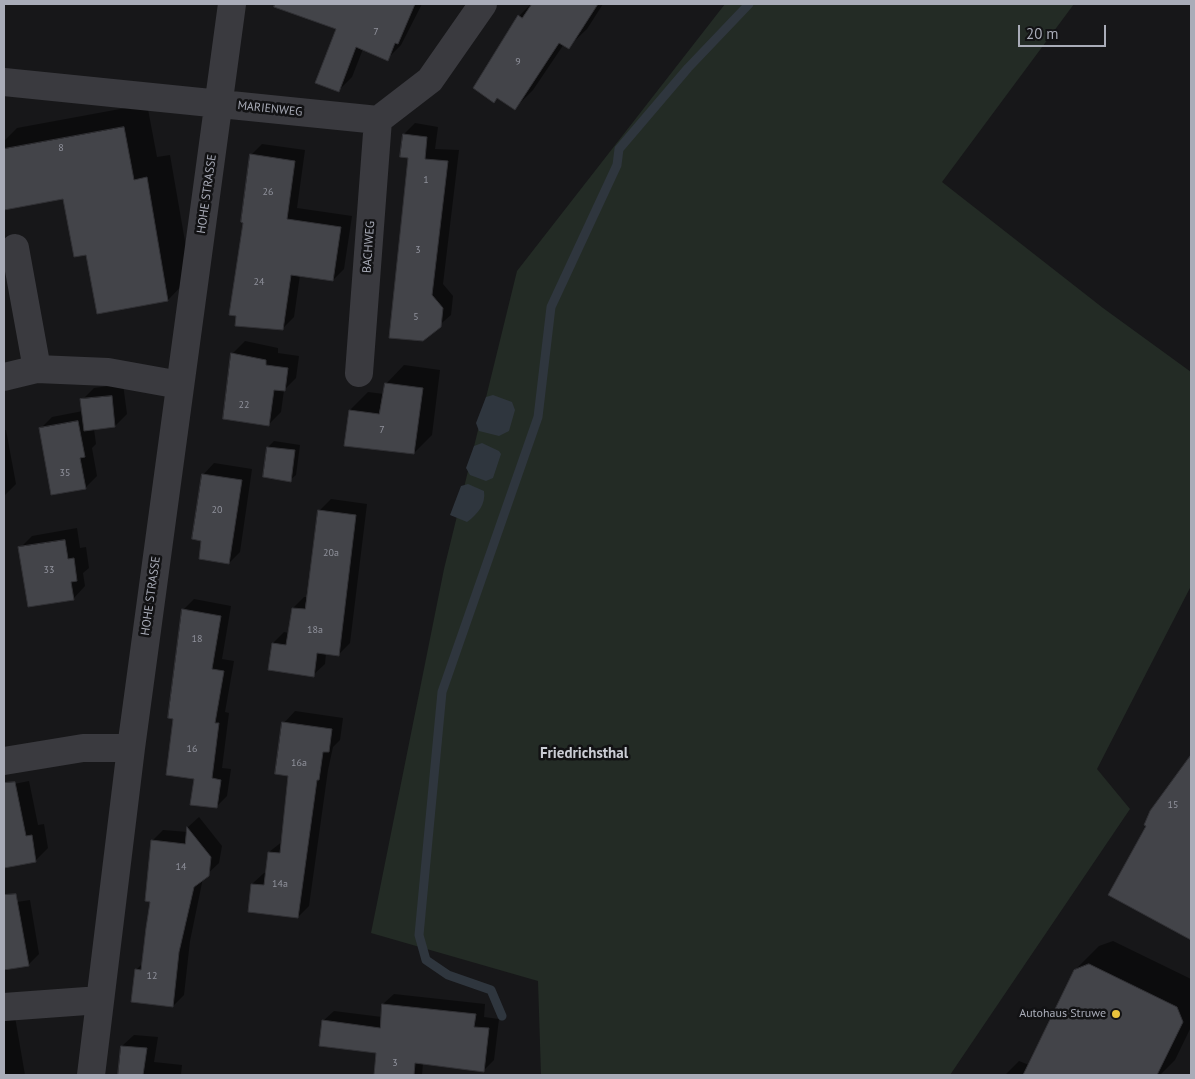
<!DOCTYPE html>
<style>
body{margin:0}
#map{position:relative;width:1195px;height:1079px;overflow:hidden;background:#171719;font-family:"PT Sans",sans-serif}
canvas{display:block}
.frame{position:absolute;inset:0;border:5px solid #a9acb8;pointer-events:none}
.scale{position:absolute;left:1018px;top:25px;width:88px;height:22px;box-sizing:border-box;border:2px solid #a9acb8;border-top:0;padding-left:6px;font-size:15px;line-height:18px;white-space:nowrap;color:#a9acb8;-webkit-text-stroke:4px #121214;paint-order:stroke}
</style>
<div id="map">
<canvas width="1195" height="1079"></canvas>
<div class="frame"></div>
<div class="scale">20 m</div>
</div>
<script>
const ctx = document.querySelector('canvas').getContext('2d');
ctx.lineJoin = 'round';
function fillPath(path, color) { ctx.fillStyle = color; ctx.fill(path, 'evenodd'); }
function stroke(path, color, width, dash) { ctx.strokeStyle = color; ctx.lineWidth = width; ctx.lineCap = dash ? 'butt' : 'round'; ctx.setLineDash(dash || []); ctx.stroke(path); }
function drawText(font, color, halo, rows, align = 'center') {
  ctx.font = font + ' "PT Sans",sans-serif'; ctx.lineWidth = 5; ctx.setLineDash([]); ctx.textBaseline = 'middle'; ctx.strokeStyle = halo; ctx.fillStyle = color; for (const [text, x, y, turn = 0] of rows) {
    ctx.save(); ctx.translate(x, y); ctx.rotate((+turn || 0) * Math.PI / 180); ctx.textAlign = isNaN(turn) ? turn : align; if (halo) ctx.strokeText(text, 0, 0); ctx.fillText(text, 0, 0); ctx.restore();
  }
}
const green = new Path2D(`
 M725,4h349l-132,178 161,126 88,64v214l-94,183 33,40 -180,266h-409l-3,-94 -167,-48 73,-364 73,-298z`);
const water = new Path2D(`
 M493,395l19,7 3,8 -6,21 -10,5 -20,-5 -3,-8 10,-26z
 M482,443l17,8 2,3 -8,24 -7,3 -16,-6 -4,-7 8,-22z
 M468,484l16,7c2,13 -6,23 -17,31l-17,-7 11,-29z`);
const shadow = new Path2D(`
 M286,4h136l-21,41 -14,14 -24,-10 -11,28 -13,13 -1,-62 -54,-19z
 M531,4h72l-16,25 -19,18 -4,-3 -31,46 -18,18 -17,-11 -4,4 25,-85z
 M147,104l10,53 13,-2 21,121 -23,24 -81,-47 -23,-55 -60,9v-66l13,-13z
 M415,123l23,4 -3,22 24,1 -16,134 10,12 -2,19 -29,25 -13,-183 -5,-23z
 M262,144l43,6 -8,58 55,8 -8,53 -11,11 -33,-5 -6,42 -11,11 -39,-106 7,-67z
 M245,341l33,7v5l21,3 -3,22 -12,12 -3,22 -12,12 -45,-6 9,-65z
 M404,365l36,5 -8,65 -18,18 -64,-43 18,-18 16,2 2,-10z
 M123,384l4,30 -12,12 -21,3 2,15 -4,4 5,28 -12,12 -45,-59 12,-12 31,-6 -1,-11 12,-12z
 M4,430h2l10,54 -12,12z
 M274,441l26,4 -4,30 -6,5 -22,-33z
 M214,463l38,6 -12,83 -11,11 -26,-88z
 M331,499l36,5 -17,139 -12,12 -12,-2 -1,11 -12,11 -40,-32 11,-11 5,1 4,-25 11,-11h4l11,-86z
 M77,528l3,20 6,-1 3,21 -6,5 2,13 -12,13 -53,-51 12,-12z
 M194,599l37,7 -9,53 12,2 -9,51 4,1 -7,55 9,1 -4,27 -11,11 -21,-29 -21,-61 9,-107z
 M295,711l48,7 -3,22 -7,7 -5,23 -19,136 -11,11 -46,-33 12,-11h2l3,-21 14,-11 6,-66 -5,-52z
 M1191,762v176l-81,-44 50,-96z
 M29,781l9,44 6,-1 4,24 -12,12 -32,6v-80z
 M199,817l23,29 -3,17 -16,15 -13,63 -6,54 -11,11 -37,-36 7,-7 8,-62 1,-60 11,-11 25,2v-5z
 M30,900l9,54 -11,11 -24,6v-67z
 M1113,941l78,38v48l-16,33 -15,15h-155l14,-14 10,4 46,-95 24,-24z
 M394,994l91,10 -1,13 15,2 -5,41 -10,10 -61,-7 -1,12h-47l3,-23 -55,-31 11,-10 48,6 1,-13z
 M15,1017l10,58h-21v-56z
 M134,1035l24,2 -4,25 28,3 -1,10h-62l3,-29z`);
const stream = new Path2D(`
 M502,1016l-11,-26 -43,-15 -22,-15 -7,-25 23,-243 96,-275 13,-110 66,-142 2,-16 69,-81 61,-64`);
const building = new Path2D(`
 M275,4h140l-17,40 -3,-1 -7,18 -32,-14 -17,45 -24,-9 21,-54 -62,-22z
 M532,4h66l-29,45 -10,-6 -44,67 -18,-12 -3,5 -21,-15 45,-73 4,3z
 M124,127l10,53 13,-3 21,124 -71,13 -11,-59 -12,2 -11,-58 -59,11v-61z
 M403,134l24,3 -2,22 23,2 -16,134 11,13 -2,19 -18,14 -34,-3 19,-180 -8,-1z
 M250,154l45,7 -8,58 54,8 -8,54 -42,-6 -8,55 -48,-4 1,-10 -7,-1 14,-92 -2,-1z
 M231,353l35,7v5l22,3 -3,23 -11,-1 -5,36 -46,-7z
 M385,383l38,5 -9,66 -70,-8 5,-36 30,4z
 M112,396l3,31 -31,4 -4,-32z
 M78,421l7,36 -5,1 6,31 -35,6 -12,-67z
 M267,447l28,3 -4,32 -28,-5z
 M202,474l40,6 -13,84 -30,-5 2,-18 -9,-2z
 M318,510l38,5 -17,141 -22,-3 -3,24 -46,-7 4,-27 14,2 6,-37 13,1z
 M65,540l3,19 6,-1 3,23 -6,1 3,18 -46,7 -10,-60z
 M182,609l39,7 -9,53 12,2 -9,52h4l-7,55 9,2 -4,28 -27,-3 4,-26 -28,-4 7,-56 -5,-1z
 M282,722l50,7 -3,23h-6l-4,28h-2l-19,138 -50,-6 3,-28 13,1 4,-33 12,1 8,-77 -13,-2z
 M1191,755v185l-83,-45 38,-69 -2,-1 6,-14z
 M15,782l11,54 6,-1 4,27 -32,6v-85z
 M187,827l24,30 -2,19 -15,11 -15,65 -6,55 -42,-5 4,-33 6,1 5,-42 4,-26 -5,-1 6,-61 34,4z
 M16,894l13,72 -25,4v-75z
 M1089,964l88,43 6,15 -26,53h-134l51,-105z
 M382,1004l94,10 -2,13 15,1 -5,44 -69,-9 -1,12h-40l2,-22 -57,-7 3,-26 58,8z
 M121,1046l26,2 -4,27h-25z`);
const minor = new Path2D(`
 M4,82l374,38 52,-40 53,-76
 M15,248l22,121
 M359,373l19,-253
 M4,377l33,-8 71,3 72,13
 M4,761l79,-13h48
 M4,1007l96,-7
 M91,1075l40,-327 101,-744`);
const markers = [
 [1116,1014,5,"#eac33d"]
];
const numberNames = [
 ["7",376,32],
 ["9",518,62],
 ["8",61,148],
 ["1",426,180],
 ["26",268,192],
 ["3",418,250],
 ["24",259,282],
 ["5",416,317],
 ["22",244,405],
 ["7",382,430],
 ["35",65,473],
 ["20",217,510],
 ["20a",331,553],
 ["33",49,570],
 ["18a",315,630],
 ["18",197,639],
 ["16",192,749],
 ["16a",299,763],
 ["15",1173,805],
 ["14",181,867],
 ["14a",280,884],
 ["12",152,976],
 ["3",395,1063]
];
const streetNames = [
 ["MARIENWEG",270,109,6],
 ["HOHE STRASSE",207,194,-82],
 ["BACHWEG",369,247,-86],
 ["HOHE STRASSE",151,596,-82]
];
const poiNames = [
 ["Autohaus Struwe",1106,1014]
];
const quarterNames = [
 ["Friedrichsthal",584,754]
];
fillPath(green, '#232b25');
fillPath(water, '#2f363e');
fillPath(shadow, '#0007');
stroke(stream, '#2f363e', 9);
fillPath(building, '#434449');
stroke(building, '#313135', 1);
stroke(minor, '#3a3a3f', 28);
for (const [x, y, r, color] of markers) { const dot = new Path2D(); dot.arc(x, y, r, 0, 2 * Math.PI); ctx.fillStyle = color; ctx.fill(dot); stroke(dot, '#121214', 2); }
drawText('10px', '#90929c', null, numberNames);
drawText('12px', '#a9acb8', '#121214', streetNames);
drawText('12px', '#a9acb8', '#121214', poiNames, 'right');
drawText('bold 15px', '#caccd4', '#121214', quarterNames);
</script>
